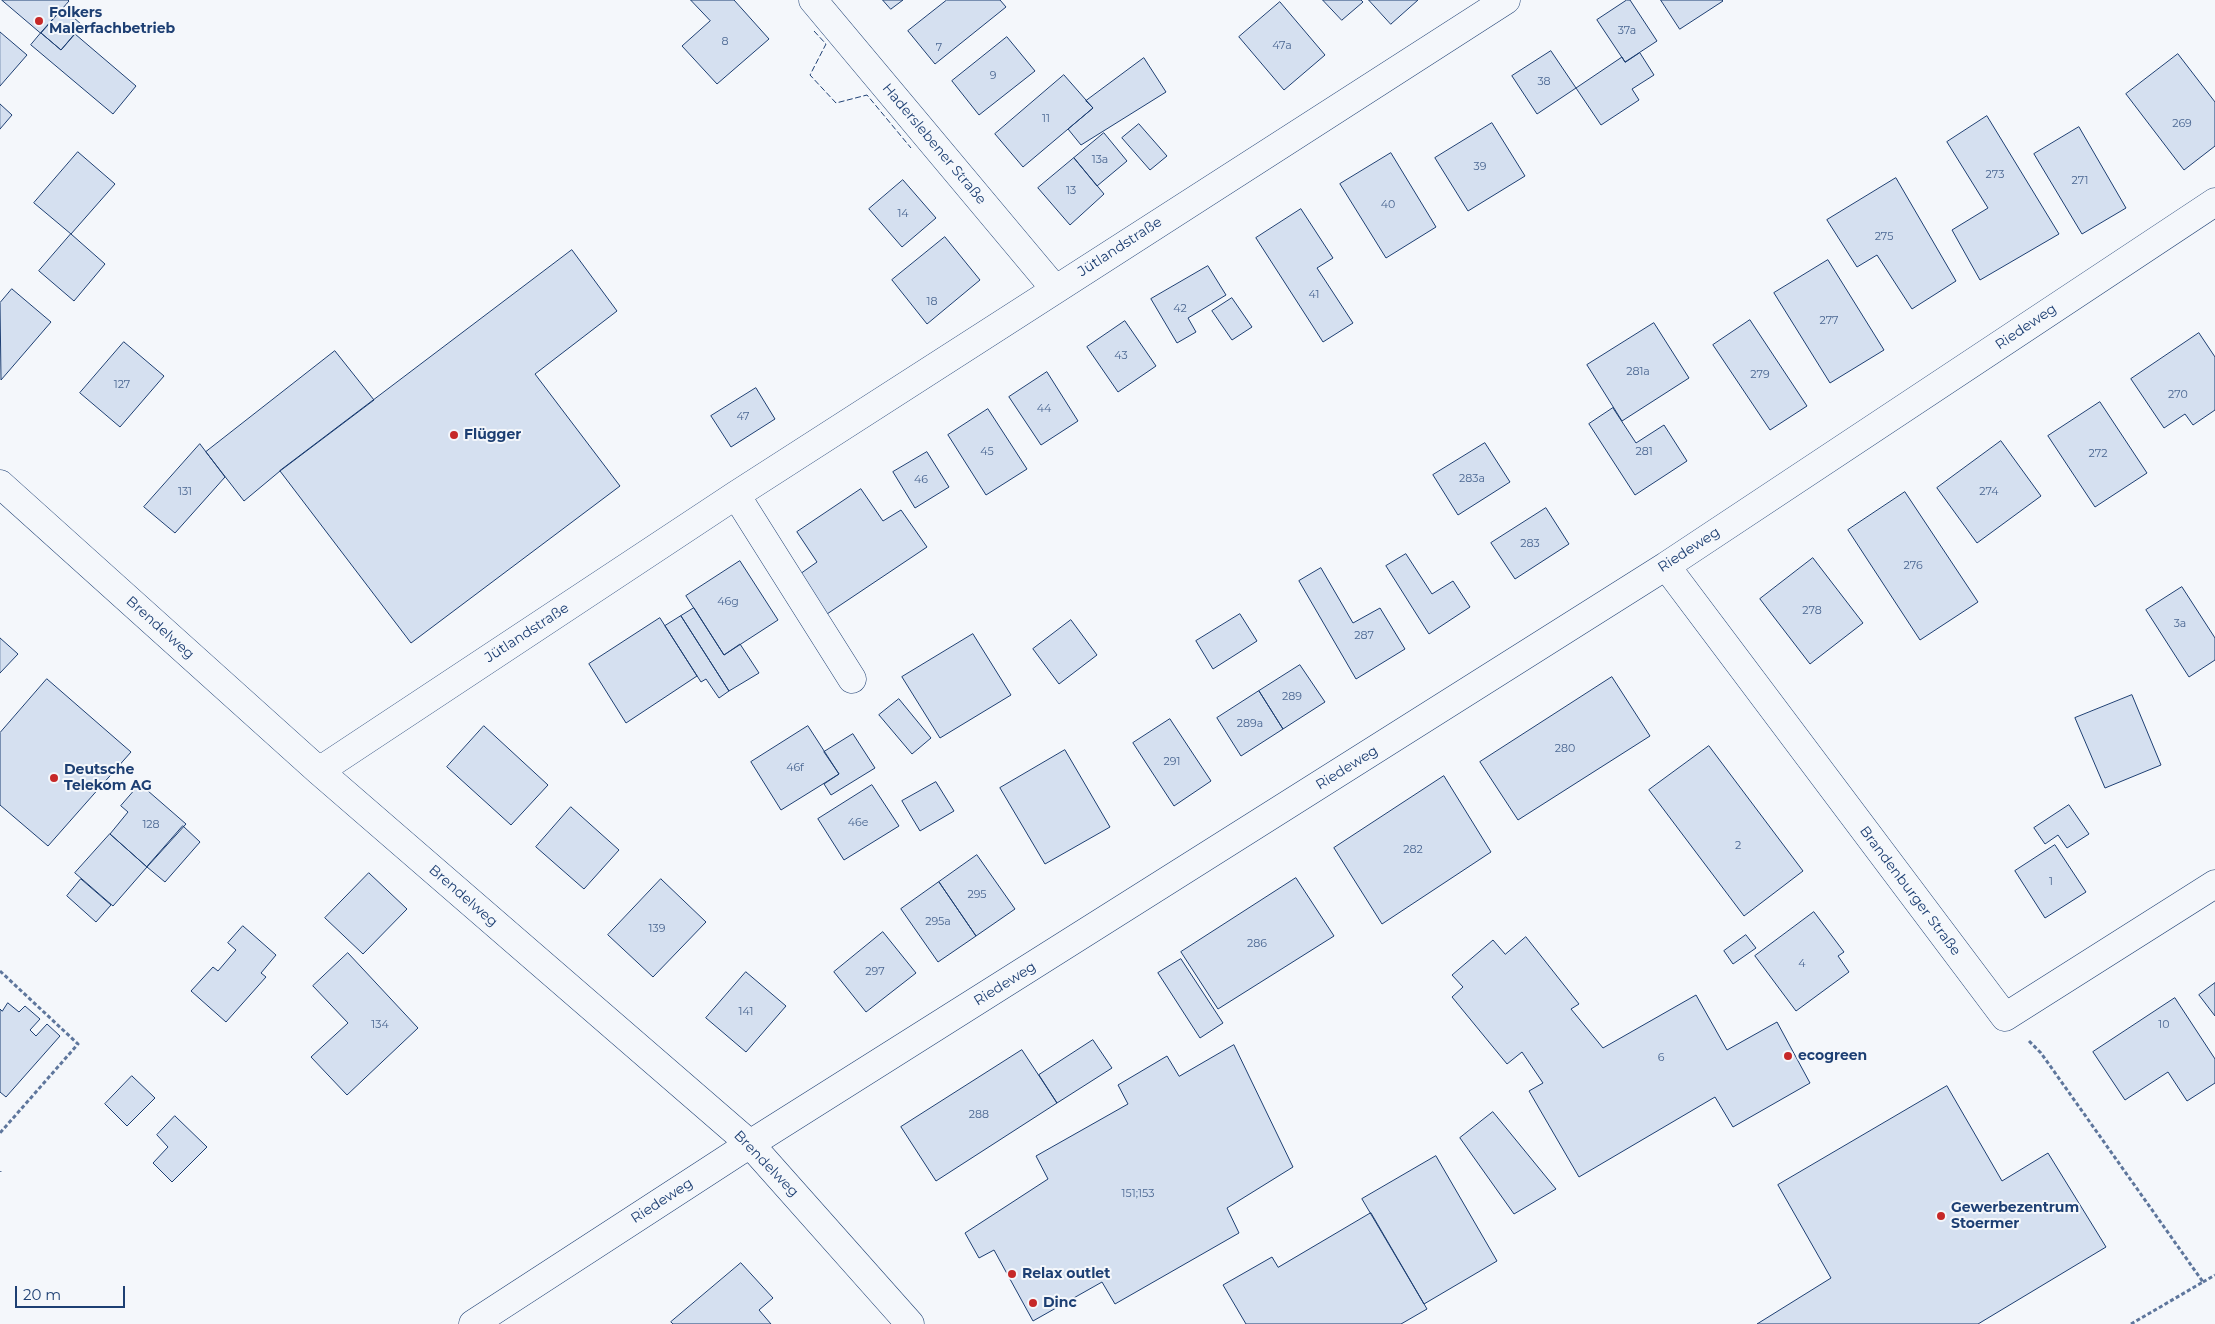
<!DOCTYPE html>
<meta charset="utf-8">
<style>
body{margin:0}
#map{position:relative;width:2215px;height:1324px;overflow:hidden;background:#f4f7fb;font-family:Montserrat,sans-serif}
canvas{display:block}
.scale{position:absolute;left:15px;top:1286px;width:110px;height:22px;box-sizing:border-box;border:2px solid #1d3f73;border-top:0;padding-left:6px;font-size:15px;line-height:18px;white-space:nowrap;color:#1d3f73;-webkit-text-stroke:4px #f4f7fb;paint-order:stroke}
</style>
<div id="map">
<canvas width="2215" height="1324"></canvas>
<div class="scale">20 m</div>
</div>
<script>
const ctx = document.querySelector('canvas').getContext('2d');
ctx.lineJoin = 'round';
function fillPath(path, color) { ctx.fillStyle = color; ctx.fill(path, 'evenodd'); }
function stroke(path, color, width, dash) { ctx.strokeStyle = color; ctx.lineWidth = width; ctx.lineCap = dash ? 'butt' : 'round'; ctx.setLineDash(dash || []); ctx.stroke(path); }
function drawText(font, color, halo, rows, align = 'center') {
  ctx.font = font + ' Montserrat,sans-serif'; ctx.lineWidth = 4; ctx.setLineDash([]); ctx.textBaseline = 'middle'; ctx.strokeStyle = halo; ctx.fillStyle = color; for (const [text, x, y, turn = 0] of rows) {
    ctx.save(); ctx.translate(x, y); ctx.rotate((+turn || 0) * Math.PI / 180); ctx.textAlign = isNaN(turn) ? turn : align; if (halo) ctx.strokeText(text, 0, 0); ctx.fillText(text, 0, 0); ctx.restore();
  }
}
const building = new Path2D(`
 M2,0h66l1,1 -28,32z
 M691,0h43l35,39 -52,45 -35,-38 28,-25z
 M883,0h20l-12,9z
 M947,0h53l6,7 -71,57 -27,-33z
 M1323,0h38l2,2 -21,18z
 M1369,0h49l-27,24z
 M1627,0h3l27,41 -32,21 -28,-42z
 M1661,0h61l1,1 -43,28z
 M1280,2l45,53 -41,35 -45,-53z
 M63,8l19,17 -21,25 -20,-17z
 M0,32l27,23 -27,31z
 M41,33l20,17 14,-16 61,52 -23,28 -82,-69z
 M1007,37l28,34 -56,44 -27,-34z
 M1551,51l25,37 -39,26 -25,-38z
 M1640,53l14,22 -22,14 7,11 -38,25 -25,-37 46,-31 3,5z
 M2178,54l37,48v44l-31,24 -58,-76z
 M1144,58l22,34 -85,53 -13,-16 25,-21 -7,-7z
 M1064,75l29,33 -70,59 -28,-33z
 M0,104l12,11 -12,14z
 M1987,116l72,118 -79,46 -28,-50 36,-22 -41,-66z
 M1492,123l33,53 -57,35 -33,-53z
 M1139,124l28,32 -17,14 -28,-32z
 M2079,127l47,81 -44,26 -48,-80z
 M1104,133l23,28 -30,25 -23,-28z
 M78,152l37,32 -44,50 -37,-31z
 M1391,153l45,74 -50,31 -46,-74z
 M1074,158l30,36 -34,31 -32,-37z
 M1896,178l60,103 -44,28 -35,-54 -20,12 -30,-47z
 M903,180l33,38 -34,29 -33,-38z
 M1301,209l32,49 -16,10 36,55 -30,19 -67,-104z
 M71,234l34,30 -31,37 -35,-30z
 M945,237l35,43 -53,44 -35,-44z
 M572,250l45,61 -82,63 85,112 -209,157 -131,-172z
 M1828,260l56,90 -54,33 -56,-90z
 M1208,266l18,29 -38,23 8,14 -19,11 -26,-44z
 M12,289l39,33 -50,58 -1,-77z
 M1232,298l20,29 -20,13 -20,-29z
 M1750,320l57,86 -37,24 -57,-85z
 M1125,321l31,45 -38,26 -31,-45z
 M1654,323l35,55 -67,43 -35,-56z
 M2199,333l16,24v53l-22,15 -8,-11 -21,14 -33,-49z
 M124,342l40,34 -44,51 -40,-34z
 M335,351l39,49 -94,71 -36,30 -38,-49z
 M1047,372l31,49 -37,24 -32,-48z
 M756,388l19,31 -44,28 -20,-31z
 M2100,402l47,71 -52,34 -47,-71z
 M1613,408l23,35 28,-18 23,36 -52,34 -46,-71z
 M988,409l39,60 -41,26 -38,-60z
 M2001,441l40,55 -64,47 -40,-55z
 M1485,443l25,39 -52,33 -25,-40z
 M200,444l25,33 -50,56 -31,-26z
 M927,452l22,35 -34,21 -22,-36z
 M861,489l22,32 18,-11 26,37 -100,67 -27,-40 17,-12 -20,-30z
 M1905,492l73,110 -58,38 -72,-110z
 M1546,508l23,36 -54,35 -24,-36z
 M1406,554l26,40 21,-13 17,26 -41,27 -43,-68z
 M1813,558l50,65 -53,41 -50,-65z
 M740,561l38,59 -54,35 -38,-59z
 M1321,568l32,55 27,-15 25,41 -49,30 -57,-98z
 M2182,587l33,51v22l-26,17 -43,-67z
 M694,608l30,47 16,-11 19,29 -30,18 -48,-75z
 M1240,614l17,27 -44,28 -17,-28z
 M681,616l48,75 -10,7 -13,-19 -5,3 -36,-56z
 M660,618l37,58 -71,47 -37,-59z
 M1071,620l26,35 -38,29 -26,-35z
 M973,634l38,61 -71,43 -38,-61z
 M0,638l18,16 -18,19z
 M1300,665l25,37 -42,27 -24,-38z
 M1612,677l38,59 -132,84 -38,-58z
 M47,679l84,73 -83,94 -48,-41v-72z
 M1259,691l24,38 -42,27 -24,-38z
 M2132,695l29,70 -56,23 -30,-70z
 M899,699l32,39 -19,16 -33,-39z
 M1170,719l41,62 -37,25 -41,-63z
 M484,726l64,59 -37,40 -64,-58z
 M808,726l31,48 -58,36 -30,-48z
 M853,734l22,34 -44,27 -7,-11 15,-10 -15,-22z
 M1709,746l94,125 -59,45 -95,-126z
 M1065,750l45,77 -65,37 -45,-76z
 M1444,776l47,76 -109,72 -48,-76z
 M936,782l18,29 -34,20 -18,-30z
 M140,784l46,40 -39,43 -37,-33 18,-22 -7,-6z
 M872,785l27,41 -55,34 -26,-41z
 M2069,805l20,29 -22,14 -9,-13 -13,9 -11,-16z
 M571,807l48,43 -35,39 -48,-42z
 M183,826l17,16 -35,40 -18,-15z
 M110,834l37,33 -34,39 -38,-33z
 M2055,845l31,47 -41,26 -30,-47z
 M977,855l38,54 -39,27 -37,-54z
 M369,873l38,36 -44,45 -38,-36z
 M1296,878l38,58 -116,73 -37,-57z
 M81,879l30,26 -15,17 -29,-26z
 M661,879l45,43 -53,55 -45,-42z
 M939,882l37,54 -38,26 -37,-53z
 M1814,912l30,40 -6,4 11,16 -53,39 -41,-55z
 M243,926l33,29 -15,18 5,4 -40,45 -35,-31 22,-24 5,4 18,-21 -8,-7z
 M883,932l33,41 -50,39 -32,-40z
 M1746,935l10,13 -23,16 -9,-13z
 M1526,937l53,67 -8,5 32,39 93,-53 31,55 50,-28 33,61 -77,44 -18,-30 -136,80 -50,-86 14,-8 -21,-31 -15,12 -55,-67 11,-10 -11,-12 41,-35 12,14z
 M348,953l70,75 -71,67 -36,-38 37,-34 -35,-37z
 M1181,959l42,64 -23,15 -42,-65z
 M746,972l40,34 -40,46 -40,-34z
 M2215,983v33l-16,-21z
 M2175,998l40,61v24l-28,18 -19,-29 -43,28 -32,-48z
 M8,1003l11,9 6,-6 15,13 -10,11 6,6 11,-12 13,12 -54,61 -6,-5v-83l2,2z
 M1093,1040l19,28 -55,35 -18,-28z
 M1234,1045l59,122 -66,41 12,25 -124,71 -13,-22 -69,39 -39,-71 -15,8 -14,-25 83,-54 -12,-23 92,-52 -10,-19 49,-29 12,20z
 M1022,1050l35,53 -121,78 -35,-54z
 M132,1076l23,22 -28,28 -22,-22z
 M1947,1086l55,95 46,-28 58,94 -128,77h-221l74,-46 -53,-93z
 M1493,1112l63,77 -42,25 -54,-76z
 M175,1116l32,31 -35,35 -19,-19 15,-16 -11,-12z
 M1436,1156l61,105 -73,43 -62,-105z
 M1371,1213l56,96 -26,15h-155l-23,-39 49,-28 6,10z
 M741,1263l32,35 -14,12 12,14h-98l-2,-2z`);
const path = new Path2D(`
 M0,971l78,73 -78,89
 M2029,1041l12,12 162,229 -72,42
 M0,1171v1
 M2203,1282l12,-7`);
const minor = new Path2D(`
 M813,0l242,289
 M0,484l319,287 431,373 160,180
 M736,495l116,184
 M1666,566l339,451 210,-133
 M319,771l417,-276 770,-495
 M473,1324l277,-180 916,-578 549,-364`);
const fence = new Path2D(`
 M814,31l12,13 -16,31 26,28 31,-8 44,53`);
const markers = [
 [39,21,5,"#c62828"],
 [454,435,5,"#c62828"],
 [54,778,5,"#c62828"],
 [1788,1056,5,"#c62828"],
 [1941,1216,5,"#c62828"],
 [1012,1274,5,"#c62828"],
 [1033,1303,5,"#c62828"]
];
const numberNames = [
 ["37a",1627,31],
 ["8",725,42],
 ["47a",1282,46],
 ["7",939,48],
 ["9",993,76],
 ["38",1544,82],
 ["11",1046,119],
 ["269",2182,124],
 ["13a",1100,160],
 ["39",1480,167],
 ["273",1995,175],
 ["271",2080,181],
 ["13",1071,191],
 ["40",1388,205],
 ["14",903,214],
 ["275",1884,237],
 ["41",1314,295],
 ["18",932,302],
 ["42",1180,309],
 ["277",1829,321],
 ["43",1121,356],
 ["281a",1638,372],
 ["279",1760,375],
 ["127",122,385],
 ["270",2178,395],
 ["44",1044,409],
 ["47",743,417],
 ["45",987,452],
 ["281",1644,452],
 ["272",2098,454],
 ["283a",1472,479],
 ["46",921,480],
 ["131",185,492],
 ["274",1989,492],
 ["283",1530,544],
 ["276",1913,566],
 ["46g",728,602],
 ["278",1812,611],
 ["3a",2180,624],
 ["287",1364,636],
 ["289",1292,697],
 ["289a",1250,724],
 ["280",1565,749],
 ["291",1172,762],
 ["46f",795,768],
 ["46e",858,823],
 ["128",151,825],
 ["2",1738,846],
 ["282",1413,850],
 ["1",2051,882],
 ["295",977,895],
 ["295a",938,922],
 ["139",657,929],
 ["286",1257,944],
 ["4",1802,964],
 ["297",875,972],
 ["141",746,1012],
 ["134",380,1025],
 ["10",2164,1025],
 ["6",1661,1058],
 ["288",979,1115],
 ["151;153",1138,1194]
];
const poiNames = [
 ["Folkers",49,13],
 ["Malerfachbetrieb",49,29],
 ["Flügger",464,435],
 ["Deutsche",64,770],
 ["Telekom AG",64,786],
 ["ecogreen",1798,1056],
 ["Gewerbezentrum",1951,1208],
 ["Stoermer",1951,1224],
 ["Relax outlet",1022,1274],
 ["Dinc",1043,1303]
];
const streetNames = [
 ["Haderslebener Straße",934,144,50],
 ["Jütlandstraße",1120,247,-33],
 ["Riedeweg",2026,327,-34],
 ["Riedeweg",1689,550,-33],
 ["Brendelweg",160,628,42],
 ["Jütlandstraße",527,633,-33],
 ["Riedeweg",1347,768,-32],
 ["Brandenburger Straße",1910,891,53],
 ["Brendelweg",463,896,41],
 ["Riedeweg",1005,984,-32],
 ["Brendelweg",766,1164,46],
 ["Riedeweg",662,1201,-33]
];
fillPath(building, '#d5e0f0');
stroke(building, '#1d3f73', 1);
stroke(minor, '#1d3f73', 29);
stroke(path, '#5e769c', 3, [4, 2.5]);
stroke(minor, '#f4f7fb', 28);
stroke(fence, '#1d3f73', 1, [6, 2.5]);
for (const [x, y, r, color] of markers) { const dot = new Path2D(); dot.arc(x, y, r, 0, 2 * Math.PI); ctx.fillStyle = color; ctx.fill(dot); stroke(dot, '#f4f7fb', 2); }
drawText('11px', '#4b6792', null, numberNames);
drawText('bold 14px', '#1d3f73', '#f4f7fb', poiNames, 'left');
drawText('14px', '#1d3f73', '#f4f7fb', streetNames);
</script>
